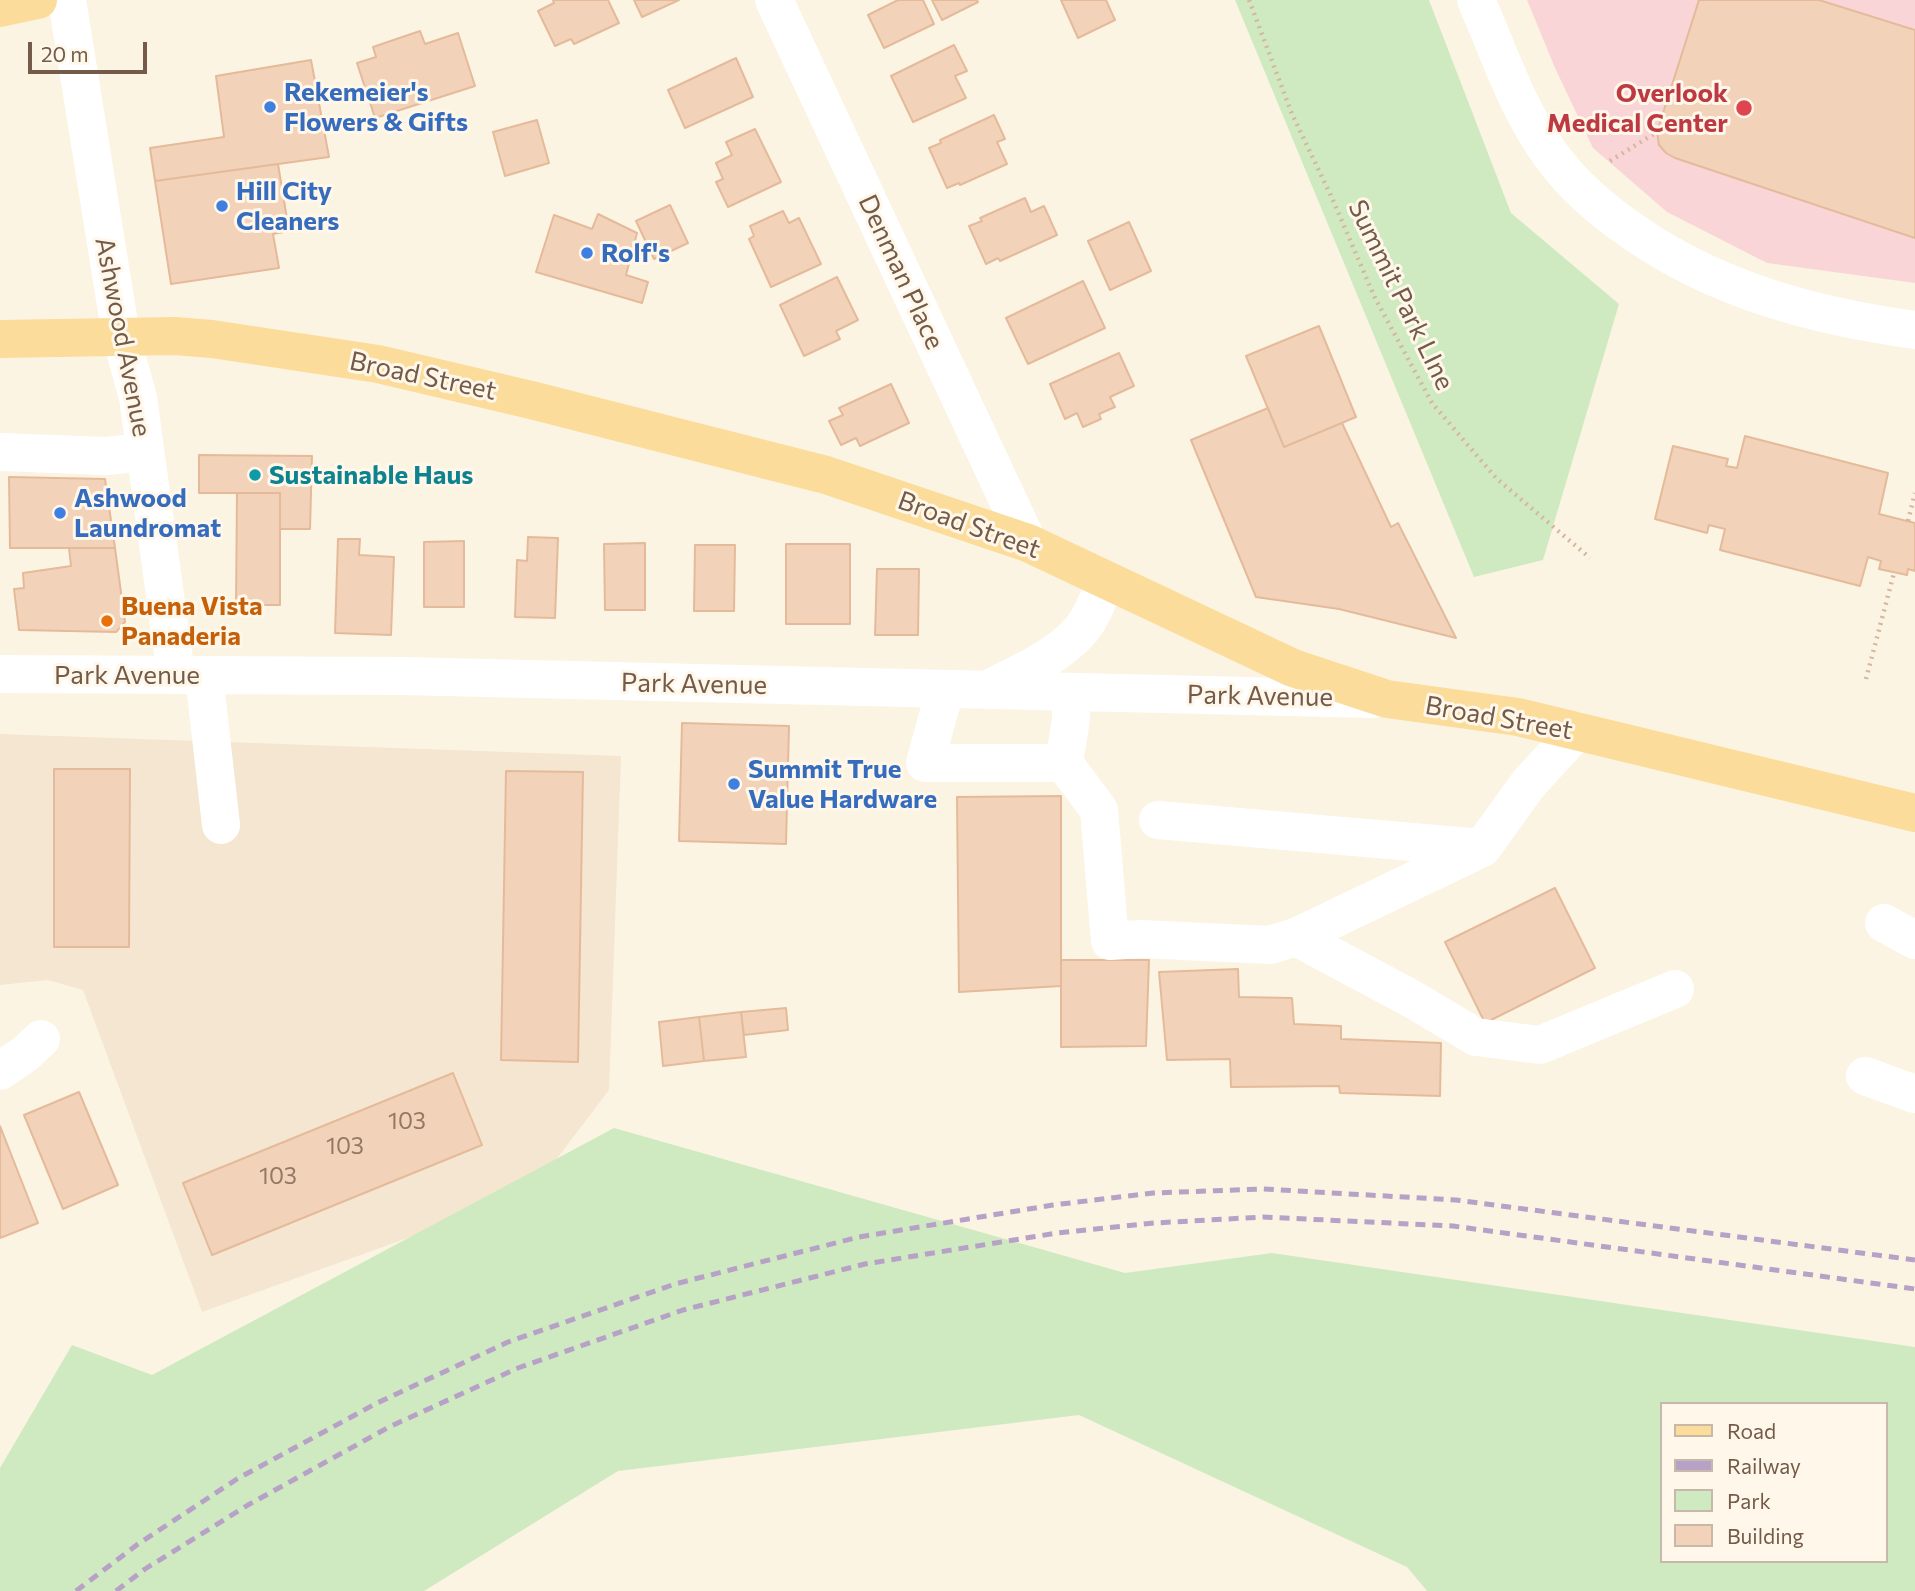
<!DOCTYPE html>
<style>
body{margin:0}
#map{position:relative;width:1915px;height:1591px;overflow:hidden;background:#fcf4e2;font-family:Commissioner,sans-serif}
canvas{display:block}
.legend{position:absolute;left:1660px;top:1402px;width:228px;height:161px;box-sizing:border-box;background:#fff7e9;border:2px solid #c7b8a9;margin:0;padding:9px 12px;list-style:none;font-size:21px;color:#745a48}
.legend li{display:flex;align-items:center;gap:14px;height:35px}
.legend b{width:35px;border:2px solid #c7b8a9}
.scale{position:absolute;left:28px;top:42px;width:119px;height:32px;box-sizing:border-box;border:4px solid #745a48;border-top:0;padding-left:9px;font-size:21px;line-height:24px;white-space:nowrap;color:#745a48;-webkit-text-stroke:5px #fff7e9;paint-order:stroke}
</style>
<div id="map">
<canvas width="1915" height="1591"></canvas>
<ul class="legend">
<li><b style="height:9px;background:#fcdc9a"></b>Road</li>
<li><b style="height:9px;background:#b7a1c6"></b>Railway</li>
<li><b style="height:19px;background:#cfeac1"></b>Park</li>
<li><b style="height:19px;background:#f2d3b9"></b>Building</li>
</ul>
<div class="scale">20 m</div>
</div>
<script>
const ctx = document.querySelector('canvas').getContext('2d');
ctx.lineJoin = 'round';
function fillPath(path, color) { ctx.fillStyle = color; ctx.fill(path, 'evenodd'); }
function stroke(path, color, width, dash) { ctx.strokeStyle = color; ctx.lineWidth = width; ctx.lineCap = dash ? 'butt' : 'round'; ctx.setLineDash(dash || []); ctx.stroke(path); }
function drawText(font, color, halo, rows, align = 'center') {
  ctx.font = font + ' Commissioner,sans-serif'; ctx.lineWidth = 6; ctx.setLineDash([]); ctx.textBaseline = 'middle'; ctx.strokeStyle = halo; ctx.fillStyle = color; for (const [text, x, y, turn = 0] of rows) {
    ctx.save(); ctx.translate(x, y); ctx.rotate((+turn || 0) * Math.PI / 180); ctx.textAlign = isNaN(turn) ? turn : align; if (halo) ctx.strokeText(text, 0, 0); ctx.fillText(text, 0, 0); ctx.restore();
  }
}
const residential = new Path2D(`
 M0,734l621,22 -12,334 -79,104 -328,118 -119,-322 -35,-10 -48,5z`);
const medical = new Path2D(`
 M1527,0h388v283l-148,-20 -100,-51 -74,-64 -38,-80z`);
const green = new Path2D(`
 M1235,0h194l82,213 108,91 -76,256 -69,17z
 M614,1128l511,145 147,-20 643,94v244h-488l-20,-24 -328,-152 -461,56 -194,120h-424v-123l72,-123 80,30zM1661,1404h224v157h-224z`);
const building = new Path2D(`
 M553,0h55l11,23 -45,21 -3,-5 -16,7 -17,-35 16,-8z
 M634,0h45l-37,17z
 M898,0h25l11,24 -50,24 -16,-33z
 M932,0h45l1,2 -36,18z
 M1061,0h45l9,20 -37,18z
 M1699,0h120l96,30v208l-240,-80 -9,-5 -7,-8 -2,-13z
 M420,31l5,13 33,-11 17,53 -100,32 -18,-55 19,-6 -3,-10z
 M954,45l13,26 -12,5 11,22 -53,24 -22,-46z
 M736,58l17,39 -68,31 -17,-38z
 M311,60l18,97 -174,24 -5,-33 74,-11 -8,-61z
 M994,115l11,24 -8,3 10,22 -47,21 -1,-2 -12,5 -18,-40 12,-5 -1,-3z
 M537,120l12,43 -44,13 -12,-44z
 M755,129l26,53 -53,25 -12,-25 7,-3 -7,-16 16,-8 -6,-13z
 M278,164l11,67 -16,3 6,34 -108,16 -16,-103z
 M1025,198l6,14 13,-6 13,29 -57,26 -2,-3 -12,6 -17,-38 13,-5 -2,-3z
 M670,205l18,38 -34,16 -18,-38z
 M783,211l6,12 10,-5 22,46 -50,23 -22,-48 5,-3 -4,-10z
 M598,214l39,19 -11,42 22,7 -6,21 -106,-31 18,-57 38,14z
 M1129,222l22,49 -41,19 -22,-49z
 M837,277l21,43 -22,11 4,8 -36,17 -24,-51z
 M1083,281l22,47 -77,36 -22,-46z
 M1319,326l37,91 -72,30 -38,-91z
 M1119,353l15,33 -24,11 5,10 -16,7 2,5 -18,8 -6,-14 -12,6 -15,-35z
 M891,384l18,39 -49,23 -4,-8 -15,7 -12,-24 14,-6 -4,-7z
 M1268,408l16,39 58,-24 49,104 7,-4 58,115 -117,-29 -83,-12 -65,-157z
 M1745,436l143,37 -9,41 36,9v48l-7,-2 -1,6 -28,-6 2,-8 -13,-4 -8,29 -140,-36 5,-21 -16,-4 -2,8 -52,-14 18,-73 55,13 -2,7 11,2z
 M199,455l113,1 -2,73h-30v-36h-81z
 M9,477l96,2 10,69h-105z
 M237,493h43v112h-44z
 M528,537l30,1 -3,80 -40,-1 2,-57 10,1z
 M338,539h22l-1,16 35,2 -3,78 -56,-2z
 M464,541v66h-40v-65z
 M645,543v67h-40l-1,-66z
 M786,544h64v80h-64z
 M695,545h40l-1,66h-40z
 M69,548h46l10,74 -9,10 -97,-2 -5,-41 10,-1 -1,-15 48,-7z
 M877,569h42l-1,66h-43z
 M682,723l107,3 -3,118 -107,-3z
 M54,769h76l-1,178h-75z
 M506,771l77,1 -5,290 -77,-2z
 M1061,796v190l-102,6 -2,-195z
 M1555,888l40,80 -110,55 -40,-81z
 M1061,960h88l-3,86 -85,1z
 M1238,969l1,28 53,1 2,26 47,2v13l100,4 -1,53 -100,-3 -1,-7 -108,1 -1,-28 -63,1 -8,-88z
 M786,1008l2,22 -44,5 -3,-23z
 M741,1012l5,45 -42,4 -5,-44z
 M699,1017l5,44 -41,5 -4,-44z
 M453,1073l29,72 -270,110 -29,-72z
 M79,1092l39,93 -55,24 -39,-94z
 M0,1126l38,97 -38,15z`);
const path = new Path2D(`
 M1249,0l43,114 40,84 43,100 57,105 64,75 94,80
 M1610,161l47,-29
 M1908,521l7,-28
 M1866,679l28,-106`);
const minor = new Path2D(`
 M67,0l54,336 17,62 38,277
 M774,0l254,543
 M1476,0c23,52 42,112 77,158 23,31 51,54 82,75 84,58 180,83 280,97
 M0,452l106,4 39,-4
 M0,674l402,2 971,23
 M204,675l17,150
 M992,687c31,-15 65,-30 89,-57 11,-13 18,-33 25,-50
 M945,690l-20,73h139l7,-44v-27
 M1064,763l35,47 11,131 31,-2 129,6 26,-8 186,-89
 M1158,820l324,28 47,-65 48,-52
 M1884,923l31,17
 M1296,937l116,62 64,38 64,8 135,-56
 M0,1071l25,-17 16,-15
 M1865,1076l50,18`);
const major = new Path2D(`
 M0,8l38,-8
 M0,339l175,-3 37,3 166,25 153,36 295,75 202,68 265,125 94,31 131,18 397,96`);
const rail = new Path2D(`
 M76,1591l62,-47 99,-65 140,-76 131,-61 167,-58 184,-47 194,-32 100,-12 110,-4 193,11 459,60
 M116,1591l29,-22 103,-64 141,-78 129,-59 165,-58 182,-46 192,-31 97,-10 109,-6 190,9 462,63`);
const markers = [
 [270,107,7,"#3f7fe0"],
 [1744,108,9,"#e0444e"],
 [222,206,7,"#3f7fe0"],
 [587,253,7,"#3f7fe0"],
 [255,475,7,"#0f9aa8"],
 [60,513,7,"#3f7fe0"],
 [107,621,7,"#e8710a"],
 [734,784,7,"#3f7fe0"]
];
const numberNames = [
 ["103",407,1121],
 ["103",345,1146],
 ["103",278,1176]
];
const shopNames = [
 ["Rekemeier's",284,92],
 ["Flowers & Gifts",284,122],
 ["Hill City",236,191],
 ["Cleaners",236,221],
 ["Rolf's",601,253],
 ["Ashwood",74,498],
 ["Laundromat",74,528],
 ["Summit True",748,769],
 ["Value Hardware",748,799]
];
const healthNames = [
 ["Overlook",1728,93],
 ["Medical Center",1728,123]
];
const streetNames = [
 ["Denman Place",901,272,65],
 ["Summit Park LIne",1401,295,64],
 ["Ashwood Avenue",123,337,79],
 ["Broad Street",423,376,12],
 ["Broad Street",969,525,20],
 ["Park Avenue",127,675],
 ["Park Avenue",694,684,1],
 ["Park Avenue",1260,696,1],
 ["Broad Street",1499,718,10]
];
const cultureNames = [
 ["Sustainable Haus",269,475]
];
const foodNames = [
 ["Buena Vista",121,606],
 ["Panaderia",121,636]
];
fillPath(residential, '#f4e6d0');
fillPath(medical, '#fad5d8');
fillPath(green, '#cfeac1');
fillPath(building, '#f2d3b9');
stroke(building, '#e5ba9a', 2);
stroke(path, '#d7b69d', 4.5, [2, 5]);
stroke(minor, '#fff', 38);
stroke(major, '#fcdc9a', 38);
stroke(rail, '#b7a1c6', 5, [10, 7]);
for (const [x, y, r, color] of markers) { const dot = new Path2D(); dot.arc(x, y, r, 0, 2 * Math.PI); ctx.fillStyle = color; ctx.fill(dot); stroke(dot, '#fff7e9', 2.5); }
drawText('23px', '#947864', null, numberNames);
drawText('bold 26px', '#366cbe', '#fff7e9', shopNames, 'left');
drawText('bold 26px', '#be3a42', '#fff7e9', healthNames, 'right');
drawText('26px', '#745a48', '#fff7e9', streetNames);
drawText('bold 26px', '#0d838f', '#fff7e9', cultureNames, 'left');
drawText('bold 26px', '#c56008', '#fff7e9', foodNames, 'left');
</script>
